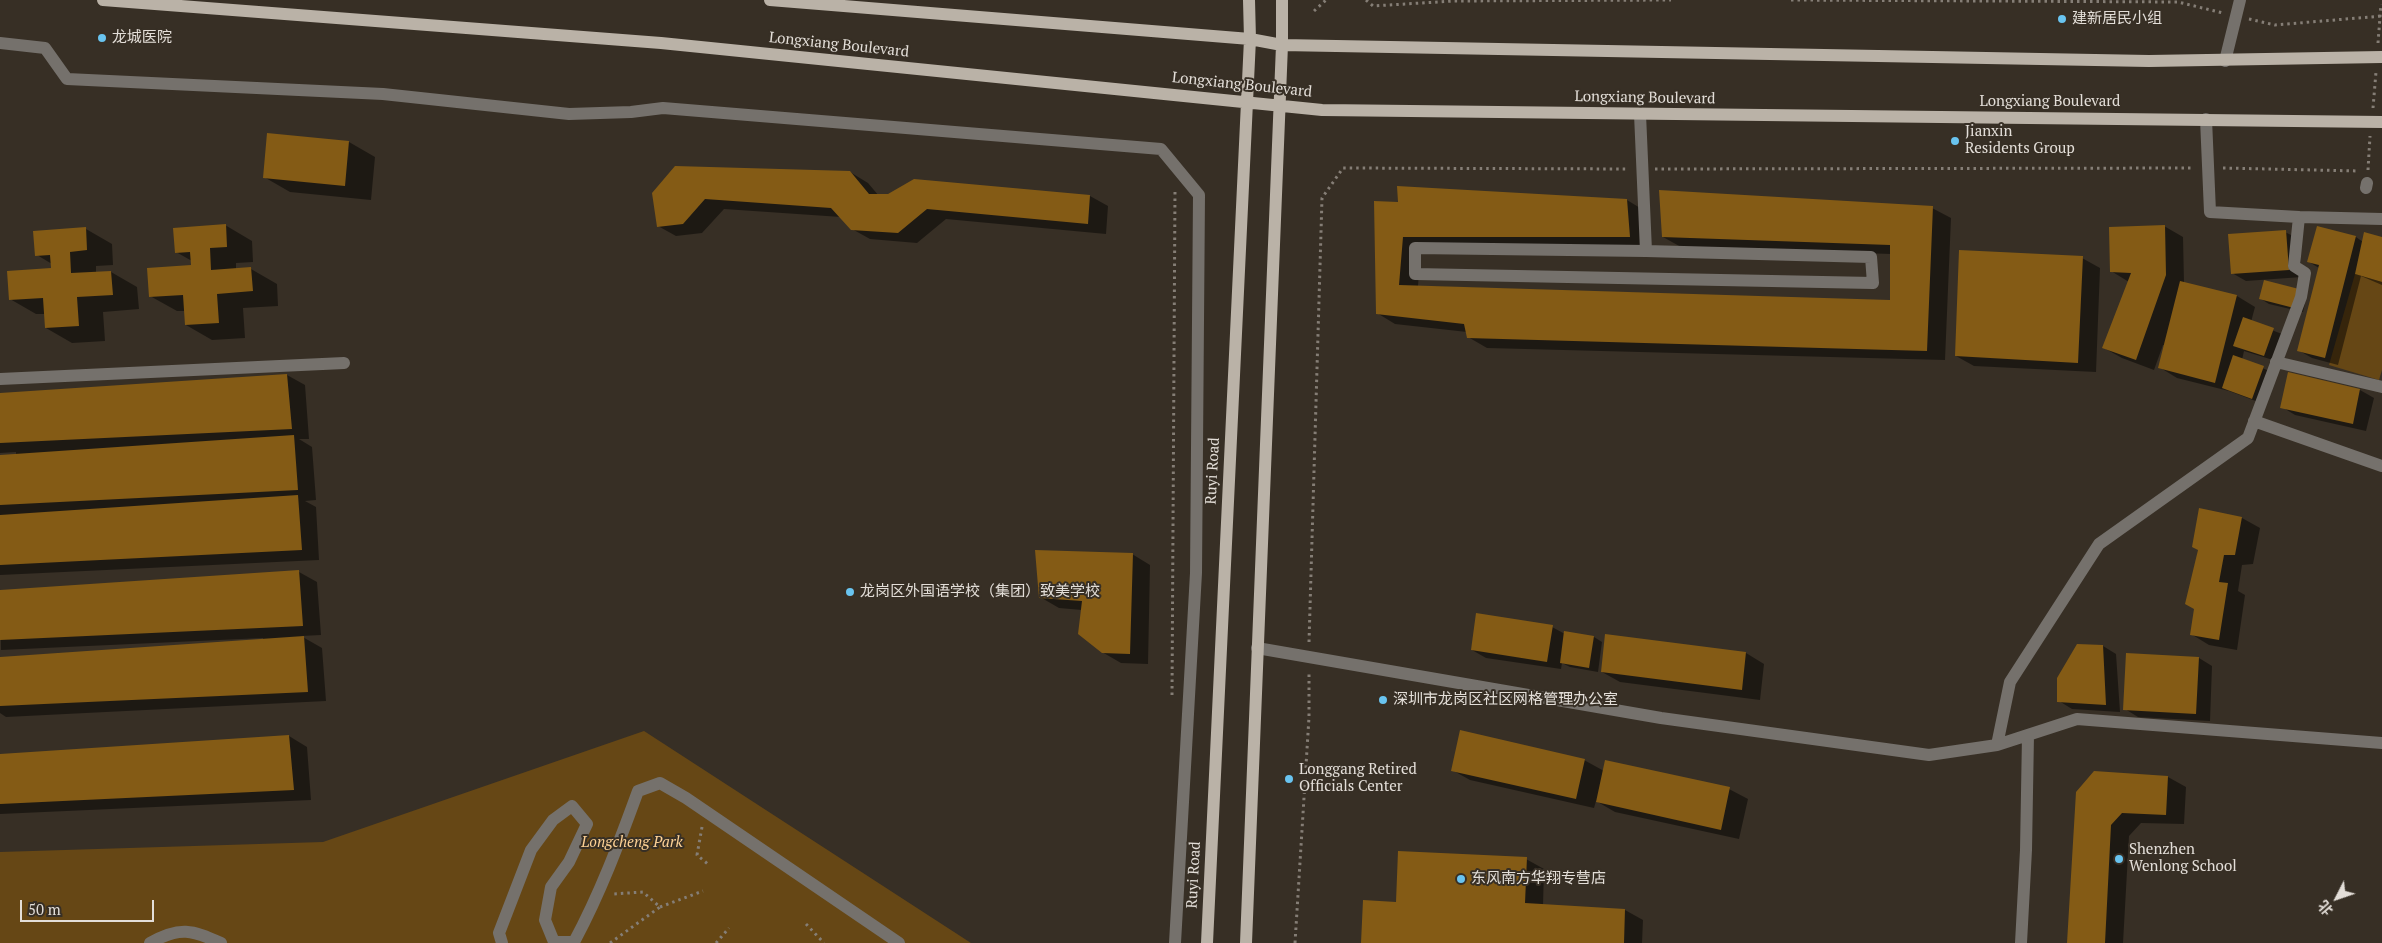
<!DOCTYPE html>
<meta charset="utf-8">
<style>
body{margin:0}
#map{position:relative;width:2382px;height:943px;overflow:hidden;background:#372f25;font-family:"PT Serif","Noto Sans SC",serif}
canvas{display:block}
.north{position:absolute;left:2312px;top:873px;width:50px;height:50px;-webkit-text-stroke:4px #372f25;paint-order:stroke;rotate:229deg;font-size:14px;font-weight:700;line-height:20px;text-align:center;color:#e3ded8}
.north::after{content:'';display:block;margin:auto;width:18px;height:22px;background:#e3ded8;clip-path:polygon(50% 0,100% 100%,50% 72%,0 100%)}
.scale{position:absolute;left:20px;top:900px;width:134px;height:22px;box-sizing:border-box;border:2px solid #e3ded8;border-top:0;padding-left:6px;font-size:15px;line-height:18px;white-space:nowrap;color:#e3ded8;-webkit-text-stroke:4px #372f25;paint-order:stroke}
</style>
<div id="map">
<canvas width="2382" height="943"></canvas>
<div class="north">北</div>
<div class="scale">50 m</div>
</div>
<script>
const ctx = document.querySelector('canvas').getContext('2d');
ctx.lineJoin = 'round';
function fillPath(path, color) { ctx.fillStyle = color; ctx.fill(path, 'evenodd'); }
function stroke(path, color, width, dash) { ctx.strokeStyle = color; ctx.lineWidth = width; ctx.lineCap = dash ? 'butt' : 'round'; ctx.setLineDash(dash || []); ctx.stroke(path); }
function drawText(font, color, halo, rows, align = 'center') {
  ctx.font = font + ' "PT Serif","Noto Sans SC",serif'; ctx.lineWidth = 4; ctx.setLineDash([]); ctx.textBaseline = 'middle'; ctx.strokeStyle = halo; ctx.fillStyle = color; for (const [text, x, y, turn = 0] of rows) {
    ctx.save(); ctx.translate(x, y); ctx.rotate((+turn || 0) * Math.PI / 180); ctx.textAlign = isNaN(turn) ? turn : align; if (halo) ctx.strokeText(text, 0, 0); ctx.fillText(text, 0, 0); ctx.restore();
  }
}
const green = new Path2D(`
 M2355,274l27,8v88l-3,10 -50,-15z
 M644,731l327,212h-971v-91l323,-10z`);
const shadow = new Path2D(`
 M268,134l81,8 26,15 -4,43 -81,-8 -26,-15z
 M850,172l18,11 11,13h211l18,10 -2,28 -160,-15 -29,24 -47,-4 -18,-10 -11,-12 -117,-8 -22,24 -26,3 -18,-10 -4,-33z
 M1627,200l18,11 3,35h-227l-3,40 474,15 -1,-47 -210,-7 -18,-10 269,-29 19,10 -6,142 -458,-12 -19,-11 -1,-5 -72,-8 -18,-11 22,-110z
 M225,225l27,16 1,21 -17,1v7l15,-1 26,15 1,22 -35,2 2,30 -33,2 -26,-15 -1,-14h-8l-27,-15 42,-29v-6l-16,-9z
 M2164,226l19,11 1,46 53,13 18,11 -4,15 31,12 -9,26 -29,-9 -2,9 30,12 -11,31 -32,-12 -52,-13 -18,-11 6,-22h-2l-9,25 -32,-12 -18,-10 25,-66 -18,-11z
 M2318,227l38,10 7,5 19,-4v47l-21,-9 -23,89 -26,-7 -14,-8 21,-82 -10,-6z
 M86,229l26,15 1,21 -17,1v7l15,-1 26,15 2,22 -36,3 2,29 -33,2 -26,-15 -1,-14h-9l-26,-15 42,-29v-6l-15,-9z
 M2285,232l14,7 3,38 -56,4 -14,-8z
 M2082,258l18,10 -4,104 -122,-6 -18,-10z
 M2307,295l-4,17 -34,-8 -8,-5z
 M2289,374l71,16 14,8 -8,33 -71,-16 -13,-8z
 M287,375l18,10 4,54h-10l13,8 4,53 -11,1 11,6 3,53 -319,15v-119l16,-1v-3l-16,1v-59z
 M2200,509l42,9 18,10 -7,36 -11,1 -4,26 7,4 -8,55 -28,-5 -18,-11 4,-25z
 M1132,554l18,11 -2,99 -27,-1 -19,-11 -20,-42 -23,-2 -19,-11z
 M299,572l18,10 4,53 -20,1 21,12 4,53 -320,16 -6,-4v-55l263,-18v-2l-262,12 -1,-59z
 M1552,627l13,7 29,3 8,5 -4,30 -28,-5 -8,-4 -1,6 -75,-11 -14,-8z
 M2103,646l13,8 4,58 -48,-3 -13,-8z
 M1746,653l18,11 -4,36 -140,-18 -18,-10z
 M2199,658l13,8 -2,55 -72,-4 -13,-8z
 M289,736l18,11 4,53 -311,14v-59z
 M1584,760l20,11 125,18 19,10 -9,40 -124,-27 -19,-11 -2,7 -124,-28 -18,-10z
 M2168,777l18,10 -2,37 -43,-1 -12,13 -6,107h-55l9,-151z
 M1526,859l18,10 -1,37 82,4 18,10 -1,23h-280z`);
const building = new Path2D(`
 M267,133l82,8 -4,45 -82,-8z
 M675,166l175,5 19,23h19l26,-15 176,16 -2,29 -161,-15 -29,24 -47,-3 -20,-22 -126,-9 -22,25 -26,3 -5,-34z
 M1397,186l230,13 3,38h-227l-4,48 491,15v-55l-228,-8 -3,-47 274,16 -6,145 -460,-13 -3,-14 -88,-10 -2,-113 24,1z
 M226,224l1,23 -17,1 1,22 40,-3 2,24 -36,3 2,29 -34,2 -2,-30 -34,2 -2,-29 44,-3 -1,-13 -15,1 -2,-25z
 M2165,225l1,50 -30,85 -34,-12 29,-75 -21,-1 -1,-45z
 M2317,226l39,10 -31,122 -28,-7 22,-86 -12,-3z
 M86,227l1,23 -17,2 1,21 40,-2 2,24 -36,2 2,29 -34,2 -2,-30 -34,2 -2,-29 44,-3 -1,-13 -15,1 -2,-25z
 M2286,230l3,40 -58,4 -3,-40z
 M2364,232l18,5v45l-27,-8z
 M1959,250l124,6 -5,107 -123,-7z
 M2264,280l35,9 -5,19 -35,-9z
 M2180,281l57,14 -22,88 -57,-15z
 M2243,317l31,11 -10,28 -31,-10z
 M2233,355l31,11 -12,33 -30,-11z
 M2288,372l72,17 -7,35 -73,-16z
 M287,374l5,55 -292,14v-50z
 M294,435l4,55 -298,15v-50z
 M298,495l4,55 -302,15v-50z
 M2199,508l43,9 -7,38h-11l-5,27 9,1 -9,57 -29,-5 4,-26 -9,-5 13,-54 -6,-3z
 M1035,550l98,3 -3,101 -28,-1 -24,-19 4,-33 -43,-3z
 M299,570l4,56 -303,14v-50z
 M1476,613l77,12 -6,37 -76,-12z
 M1564,631l30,5 -5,32 -29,-5z
 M1605,634l141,18 -4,38 -141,-18z
 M304,636l4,56 -308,14v-49z
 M2077,644l26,1 3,60 -49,-3v-24z
 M2126,653l73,4 -3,57 -73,-4z
 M1460,730l125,29 -9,40 -125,-28z
 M289,735l5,55 -294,14v-50z
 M1605,760l125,27 -9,43 -125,-28z
 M2094,771l74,5 -2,39 -44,-2 -11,12 -6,118h-38l9,-151z
 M1398,851l129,6 -2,46 100,6 -1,34h-263l2,-43 33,2z`);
const path = new Path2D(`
 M1366,0l7,6 81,-5 217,-1
 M1791,0l387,2 45,11
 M1314,11l12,-11
 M2249,19l26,6 107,-9
 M2378,43l3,-39
 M2373,108l3,-36
 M2223,168l136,3
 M1655,169l539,-1
 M2368,170l2,-34
 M1309,642l13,-444 21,-30 286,1
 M1172,695l3,-506
 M702,827l-5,28 12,10
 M660,907l43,-16
 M806,924l18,19
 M610,943l50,-36 -17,-15 -30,2
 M716,943l13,-15
 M1295,943l14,-226v-46`);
const minor = new Path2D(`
 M0,43l45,5 22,31 316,15 186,20 62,-2 32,-4 498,41 38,46 -3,378 -21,370
 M2225,61l15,-61
 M1640,114l6,137 225,6 2,26 -458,-9v-26l231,3
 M2206,119l4,93 89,5 -5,49 11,7 -4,24 -53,141 -149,106 -89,138 -13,63 80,-26 305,24
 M2366,188l1,-5
 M2299,217l83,2
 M2276,362l106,25
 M0,379l344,-16
 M2254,421l128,45
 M1257,648l404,70 268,37 68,-10
 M150,943c30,-17 42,-13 71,0
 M502,943l-3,-10 32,-83 22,-30 19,-14 15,18 -18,38 -18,25 -6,33 9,22h20c26,-48 45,-99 64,-151l22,-8 26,15 213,145
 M2021,943l5,-93 2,-115`);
const major = new Path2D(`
 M103,0l558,43 661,67 1060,12
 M770,0l480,39 32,6 867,16 233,-4
 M1207,943l43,-904 -1,-39
 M1246,943l36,-898v-45`);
const markers = [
 [2062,19,5,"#69c4f0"],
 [102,38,5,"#69c4f0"],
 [1955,141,5,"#69c4f0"],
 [850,592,5,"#69c4f0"],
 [1383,700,5,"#69c4f0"],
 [1289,779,5,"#69c4f0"],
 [2119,859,5,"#69c4f0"],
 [1461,879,5,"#69c4f0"]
];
const poiNames = [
 ["建新居民小组",2072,19],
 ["龙城医院",112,38],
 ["Jianxin",1965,132],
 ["Residents Group",1965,149],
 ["龙岗区外国语学校（集团）致美学校",860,592],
 ["深圳市龙岗区社区网格管理办公室",1393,700],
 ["Longgang Retired",1299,770],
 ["Officials Center",1299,787],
 ["Shenzhen",2129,850],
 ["Wenlong School",2129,867],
 ["东风南方华翔专营店",1471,879]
];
const streetNames = [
 ["Longxiang Boulevard",839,45,6],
 ["Longxiang Boulevard",1242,85,6],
 ["Longxiang Boulevard",1645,98,1],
 ["Longxiang Boulevard",2050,102],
 ["Ruyi Road",1213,471,-87],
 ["Ruyi Road",1194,875,-87]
];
const parkNames = [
 ["Longcheng Park",632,843]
];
fillPath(green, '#664715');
fillPath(shadow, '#0007');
fillPath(building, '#845b15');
stroke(path, '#857e76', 3, [2.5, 4]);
stroke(minor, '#75716c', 12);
stroke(major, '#bab2a7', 12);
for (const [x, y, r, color] of markers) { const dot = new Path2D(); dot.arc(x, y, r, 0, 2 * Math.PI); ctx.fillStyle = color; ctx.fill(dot); stroke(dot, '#372f25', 2); }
drawText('15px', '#e3ded8', '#372f25', poiNames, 'left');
drawText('15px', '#e3ded8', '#372f25', streetNames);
drawText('italic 15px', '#fdd195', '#372f25', parkNames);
</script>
